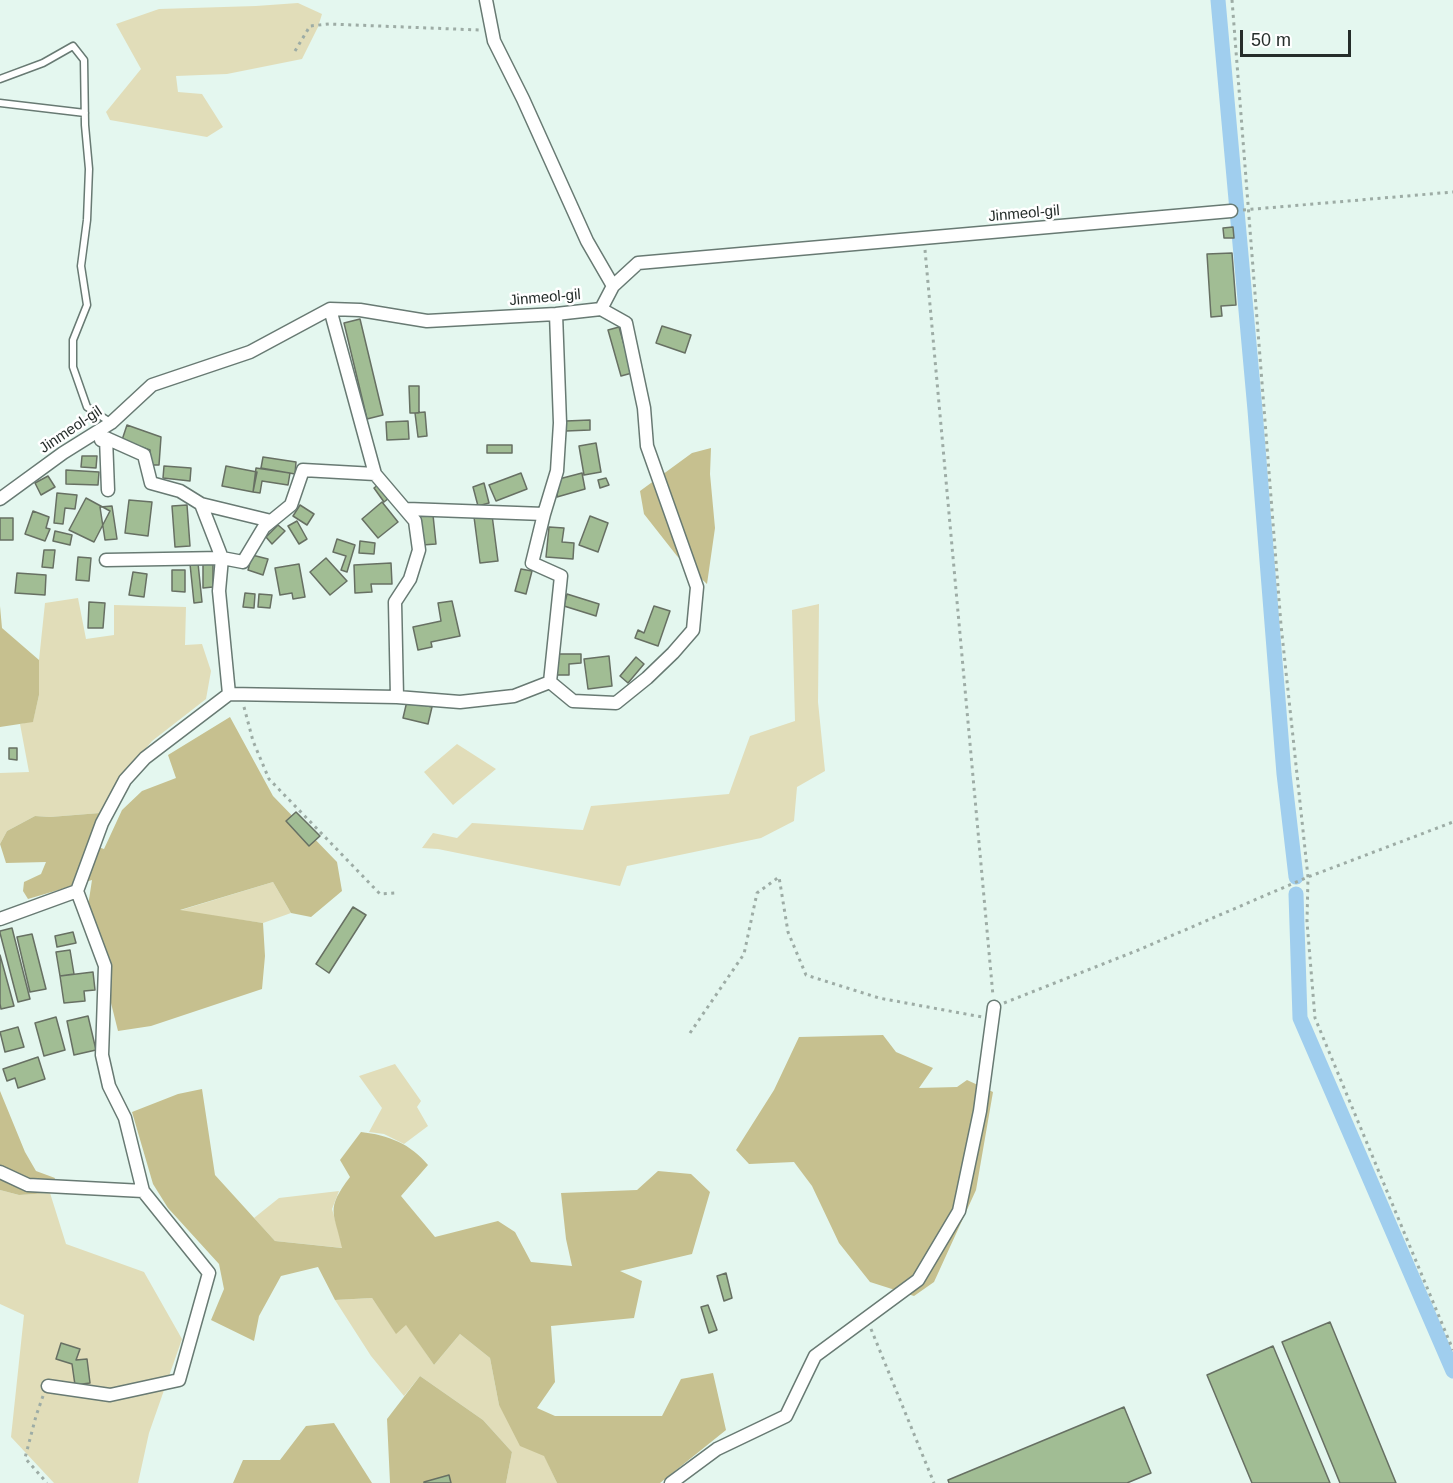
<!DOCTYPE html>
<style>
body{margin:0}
#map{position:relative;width:1453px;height:1483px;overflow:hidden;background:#e4f7ef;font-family:Helvetica,sans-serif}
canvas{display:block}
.scale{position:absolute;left:1240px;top:30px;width:111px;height:27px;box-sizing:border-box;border:3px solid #252d2a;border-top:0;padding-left:8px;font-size:18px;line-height:21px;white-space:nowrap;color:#252d2a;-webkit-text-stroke:4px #fff;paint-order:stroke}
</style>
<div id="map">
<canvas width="1453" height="1483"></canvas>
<div class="scale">50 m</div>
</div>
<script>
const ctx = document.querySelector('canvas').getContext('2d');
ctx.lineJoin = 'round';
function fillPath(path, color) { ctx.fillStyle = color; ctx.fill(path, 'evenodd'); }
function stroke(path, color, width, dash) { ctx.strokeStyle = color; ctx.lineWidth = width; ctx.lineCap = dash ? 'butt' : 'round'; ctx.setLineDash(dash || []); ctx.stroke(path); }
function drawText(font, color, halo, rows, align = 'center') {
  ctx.font = font + ' Helvetica,sans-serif'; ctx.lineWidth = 5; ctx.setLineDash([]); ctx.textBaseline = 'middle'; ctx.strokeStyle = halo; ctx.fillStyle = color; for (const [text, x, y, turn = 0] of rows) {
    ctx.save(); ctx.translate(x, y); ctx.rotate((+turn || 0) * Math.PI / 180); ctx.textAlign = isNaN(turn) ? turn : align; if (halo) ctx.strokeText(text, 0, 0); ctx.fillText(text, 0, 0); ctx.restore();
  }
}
const green = new Path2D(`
 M298,3l24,11 -4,13 -16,32 -75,15 -51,2 2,16 24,2 21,33 -16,10 -97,-17 -4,-8 35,-43 -25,-45 43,-15 97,-3z
 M78,598l8,41 28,-4v-30l72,2 -1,38 17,-1 9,27 -5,28 -54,42 -32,38 -20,34 -50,4 -15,-1 -28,15 -7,13v-71l29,-1 -9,-48 13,-3 6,-26v-35l6,-57z
 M819,604l-1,98 7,69 -28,16 -3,34 -33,17 -134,28 -7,20 -182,-37 -16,-1 11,-15 24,5 15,-15 111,7 8,-24 138,-12 21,-58 45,-15 -3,-111z
 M457,744l39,25 -43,36 -29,-33z
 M273,882l18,31 -28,10 -85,-12z
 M395,1064l26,37 -4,6 11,19 -24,18 -20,-10 -15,-2 13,-24 -23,-32z
 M0,1190l19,5 31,-2 16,51 78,28 38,67 -33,94 -11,50h-84l-43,-46 13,-122 -24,-11z
 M339,1191l-7,18 11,39 -68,-7 -21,-23 25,-20z
 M372,1298l24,35 10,-9 28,41 26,-31 30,24 9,47 45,50 13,28h-51l6,-31 -29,-32 -63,-44 -16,20 -33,-40 -36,-56z`);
const forest = new Path2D(`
 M711,448l-1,26 5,54 -8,56 -30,-28 -33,-42 -4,-23 52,-38z
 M0,606l2,22 37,32v35l-6,27 -33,5z
 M230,717l43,79 64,66 5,29 -31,26 -20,-4 -18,-31 -93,28 83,13 2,33 -3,33 -111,37 -33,5 -7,-28v-19l-13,-52 -10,-26 4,-26 -64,19 -5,-8 1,-9 17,-8 5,-12 -40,1 -6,-19 7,-13 28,-15 15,1 50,-4 -11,31 15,5 18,-39 20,-19 34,-13 -8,-23z
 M883,1035l13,17 37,16 -14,20 38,-1 10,-7 26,12 -17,98 -42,92 -20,14 -44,-14 -31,-39 -27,-57 -18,-24 -45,2 -13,-14 38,-60 25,-53z
 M202,1089l13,86 60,66 67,7c-8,-37 -17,-38 8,-71l-10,-17 21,-28c27,3 50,12 67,33l-27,31 34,41 63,-16 17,11 16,30 41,4 -6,-27 -5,-46 76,-3 21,-19 33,3 19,18 -18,62 -72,17 22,10 -8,37 -83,8 4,56 -18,26 18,8h107l19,-37 32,-6 13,57 -66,53h-103l-13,-27 -24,-10 -21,-41 -9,-47 -30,-24 -26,31 -28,-40 -10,9 -24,-36 -37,2 -17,-33 -37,9 -22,40 -5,25 -43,-21 13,-31 -5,-25 -51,-56 -15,-24 -21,-72 46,-18z
 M0,1091l25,61 11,19 19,7 -5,15 -31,2 -19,-5z
 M420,1376l63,44 29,32 -6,31h-116l-3,-64z
 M334,1423l38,60h-139l10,-23h37l26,-34z`);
const canal = new Path2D(`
 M1218,0l37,410 29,364 12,103
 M1296,894l4,124 153,353`);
const building = new Path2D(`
 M1233,227l1,11h-10l-1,-10z
 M1232,253l4,52 -15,1 1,10 -11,1 -4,-63z
 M360,319l23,96 -16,4 -23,-96z
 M662,326l29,9 -6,18 -29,-10z
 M619,327l13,46 -11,3 -13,-46z
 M409,386h10v27h-9z
 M425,412l2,24 -9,1 -3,-24z
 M590,420v10l-24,1v-10z
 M408,421l1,18 -22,1 -1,-18z
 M127,425l34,12 -2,28h-9v-15l-28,-10z
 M596,443l5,29 -17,3 -5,-29z
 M487,445h25v8h-25z
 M82,456h15l-1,12 -15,-1z
 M263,457l33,5 -1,12 -34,-6z
 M164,466l27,2 -1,13 -27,-3z
 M226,466l31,6 -4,20 -31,-6z
 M256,468l34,5 -2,12 -26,-4 -2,12 -7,-1z
 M66,470l33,2 -1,13 -32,-1z
 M521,473l6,16 -31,12 -7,-16z
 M582,473l3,16 -28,8 2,-18z
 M48,476l7,11 -14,8 -6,-12z
 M606,478l3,7 -9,3 -2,-8z
 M484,483l5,20 -11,3 -5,-19z
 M379,484l10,14 -5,4 -10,-14z
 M57,493l20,2 -2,14 -10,-1 -2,16 -9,-1z
 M86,498l24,13 -16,31 -25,-12z
 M129,500l23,2 -4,34 -23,-3z
 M382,502l16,20 -20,16 -16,-19z
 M187,505l3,41 -15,1 -3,-41z
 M300,505l14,9 -7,11 -14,-9z
 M112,506l5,33 -12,1 -5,-33z
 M33,511l16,6 -3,11 4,1 -5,12 -20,-7z
 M433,515l3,29 -14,1 -2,-29z
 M492,515l6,46 -18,2 -6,-46z
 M590,516l18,7 -10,29 -19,-7z
 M0,518h13v22h-13z
 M297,521l10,18 -8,5 -11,-18z
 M278,525l7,6 -13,13 -6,-7z
 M549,527l15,1 -2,14 12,1 -1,16 -27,-2z
 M55,531l17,4 -2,10 -17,-4z
 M337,539l18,6 -8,27 -6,-2 5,-14 -13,-4z
 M360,541l15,2 -1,11 -15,-1z
 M44,550h11l-2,18 -11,-1z
 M252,555l16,4 -5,16 -15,-5z
 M78,557l13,1 -2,23 -13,-1z
 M326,558l21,23 -17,14 -20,-23z
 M198,563l4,39 -8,1 -4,-39z
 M391,563l1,21h-21l1,8 -17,1 -1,-28z
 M203,564h10v23l-10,1z
 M299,564l6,33 -12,2 -1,-6 -12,2 -5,-27z
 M521,569l11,2 -6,23 -11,-3z
 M172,570h13v22l-13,-1z
 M133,572l14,2 -3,23 -15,-2z
 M17,573l29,2 -1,20 -30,-2z
 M245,593l10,1 -1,14 -11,-1z
 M259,594l13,1 -2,13 -12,-1z
 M567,594l32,10 -3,12 -32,-10z
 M452,601l8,35 -29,6 1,5 -14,3 -5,-23 28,-6 -3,-18z
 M89,602l16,1 -2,25h-15z
 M654,606l16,5 -12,35 -23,-8 3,-8 6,3z
 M557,654h24v9l-12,1v11h-12z
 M609,656l3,30 -24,3 -4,-30z
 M636,657l8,7 -16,19 -8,-7z
 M407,701l25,6 -4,17 -25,-6z
 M9,748h8v12l-8,-1z
 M296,812l24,24 -11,10 -23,-25z
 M353,907l13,8 -37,58 -13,-9z
 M12,928l18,71 -12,3 -18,-69v-2z
 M73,932l3,11 -19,4 -2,-11z
 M32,934l14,55 -16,3 -13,-55z
 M70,950l4,24 -14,2 -4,-24z
 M0,955l14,51 -13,3 -1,-5z
 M93,972l2,18 -11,1 1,10 -21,2 -4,-27z
 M88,1016l8,34 -22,5 -7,-34z
 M56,1017l9,33 -21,6 -9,-33z
 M18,1027l6,20 -19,5 -5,-20z
 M38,1057l7,22 -27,9 -3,-10 -8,3 -4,-12z
 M726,1273l6,25 -8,3 -7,-25z
 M708,1305l9,25 -8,3 -8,-26z
 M1330,1322l66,161h-56l-58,-141z
 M61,1343l19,6 -4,11 11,-1 3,24 -15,2 -3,-21 -16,-5z
 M1273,1346l57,137h-78l-45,-108z
 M1124,1407l27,66 -24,10h-178l-1,-3z
 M449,1475l2,8h-27v-1z`);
const path = new Path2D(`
 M1232,0l49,625 27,252 -1,45 8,96 138,332
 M295,51l15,-25 19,-2 150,6
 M1243,210l210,-18
 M925,250l68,746
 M244,707l9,34 16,38 111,115 15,-1
 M1004,1003l132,-52 172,-74 145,-55
 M690,1033l54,-79 13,-61 22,-16 9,55 18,43 73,23 103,19
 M871,1329l63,154
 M43,1396l-7,20 -11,42 22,25`);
const service = new Path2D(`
 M0,79l43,-16 30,-17 11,14 1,65 4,44 -2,51 -6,46 6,39 -14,35v27l14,40 23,15
 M0,103l85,10`);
const minor = new Path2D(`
 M486,0l8,41 29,58 64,142 26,45
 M330,309l45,165 40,47 4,29 -9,29 -15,23 2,95
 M556,314l4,109 -3,48 -13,43 -12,49 29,13 -11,106 23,19 43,2 31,-25 26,-25 20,-23 4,-43 -50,-141 -3,-38 -18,-85 -25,-14
 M101,440l5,-2 2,52
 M0,499l63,-46 48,-30 41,-38 98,-33 80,-43 30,1 67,11 129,-7 45,-5 12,-23 25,-23 593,-52
 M201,504l70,17
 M407,509l137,5
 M106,560l116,-2 -21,-54 -21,-13 -29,-8 -7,-28 -38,-17
 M229,694l-10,-103 3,-33 21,4 21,-35 27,-22 12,-35 72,4
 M77,891l28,75 -3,89 7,31 16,32 18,73
 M0,919l77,-28 25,-68 23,-43 20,-22 84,-64 168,3 63,5 54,-6 36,-14
 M0,1172l28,13 115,6 66,82 -30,107 -69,15 -62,-9
 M671,1483l46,-34 69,-33 29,-60 103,-76 41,-69 21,-100 14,-104`);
const streetNames = [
 ["Jinmeol-gil",1024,214,-5],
 ["Jinmeol-gil",545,298,-5],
 ["Jinmeol-gil",71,430,-34]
];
fillPath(green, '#e1ddb9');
fillPath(forest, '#c6c08f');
stroke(canal, '#a0ceee', 15);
fillPath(building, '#a1bd94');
stroke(building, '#677063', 1.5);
stroke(service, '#687a73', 9);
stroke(minor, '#687a73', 15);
stroke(path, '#9daca5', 3, [3, 4.5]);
stroke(service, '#fff', 6);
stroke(minor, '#fff', 12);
drawText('15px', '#252d2a', '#fff', streetNames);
</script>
